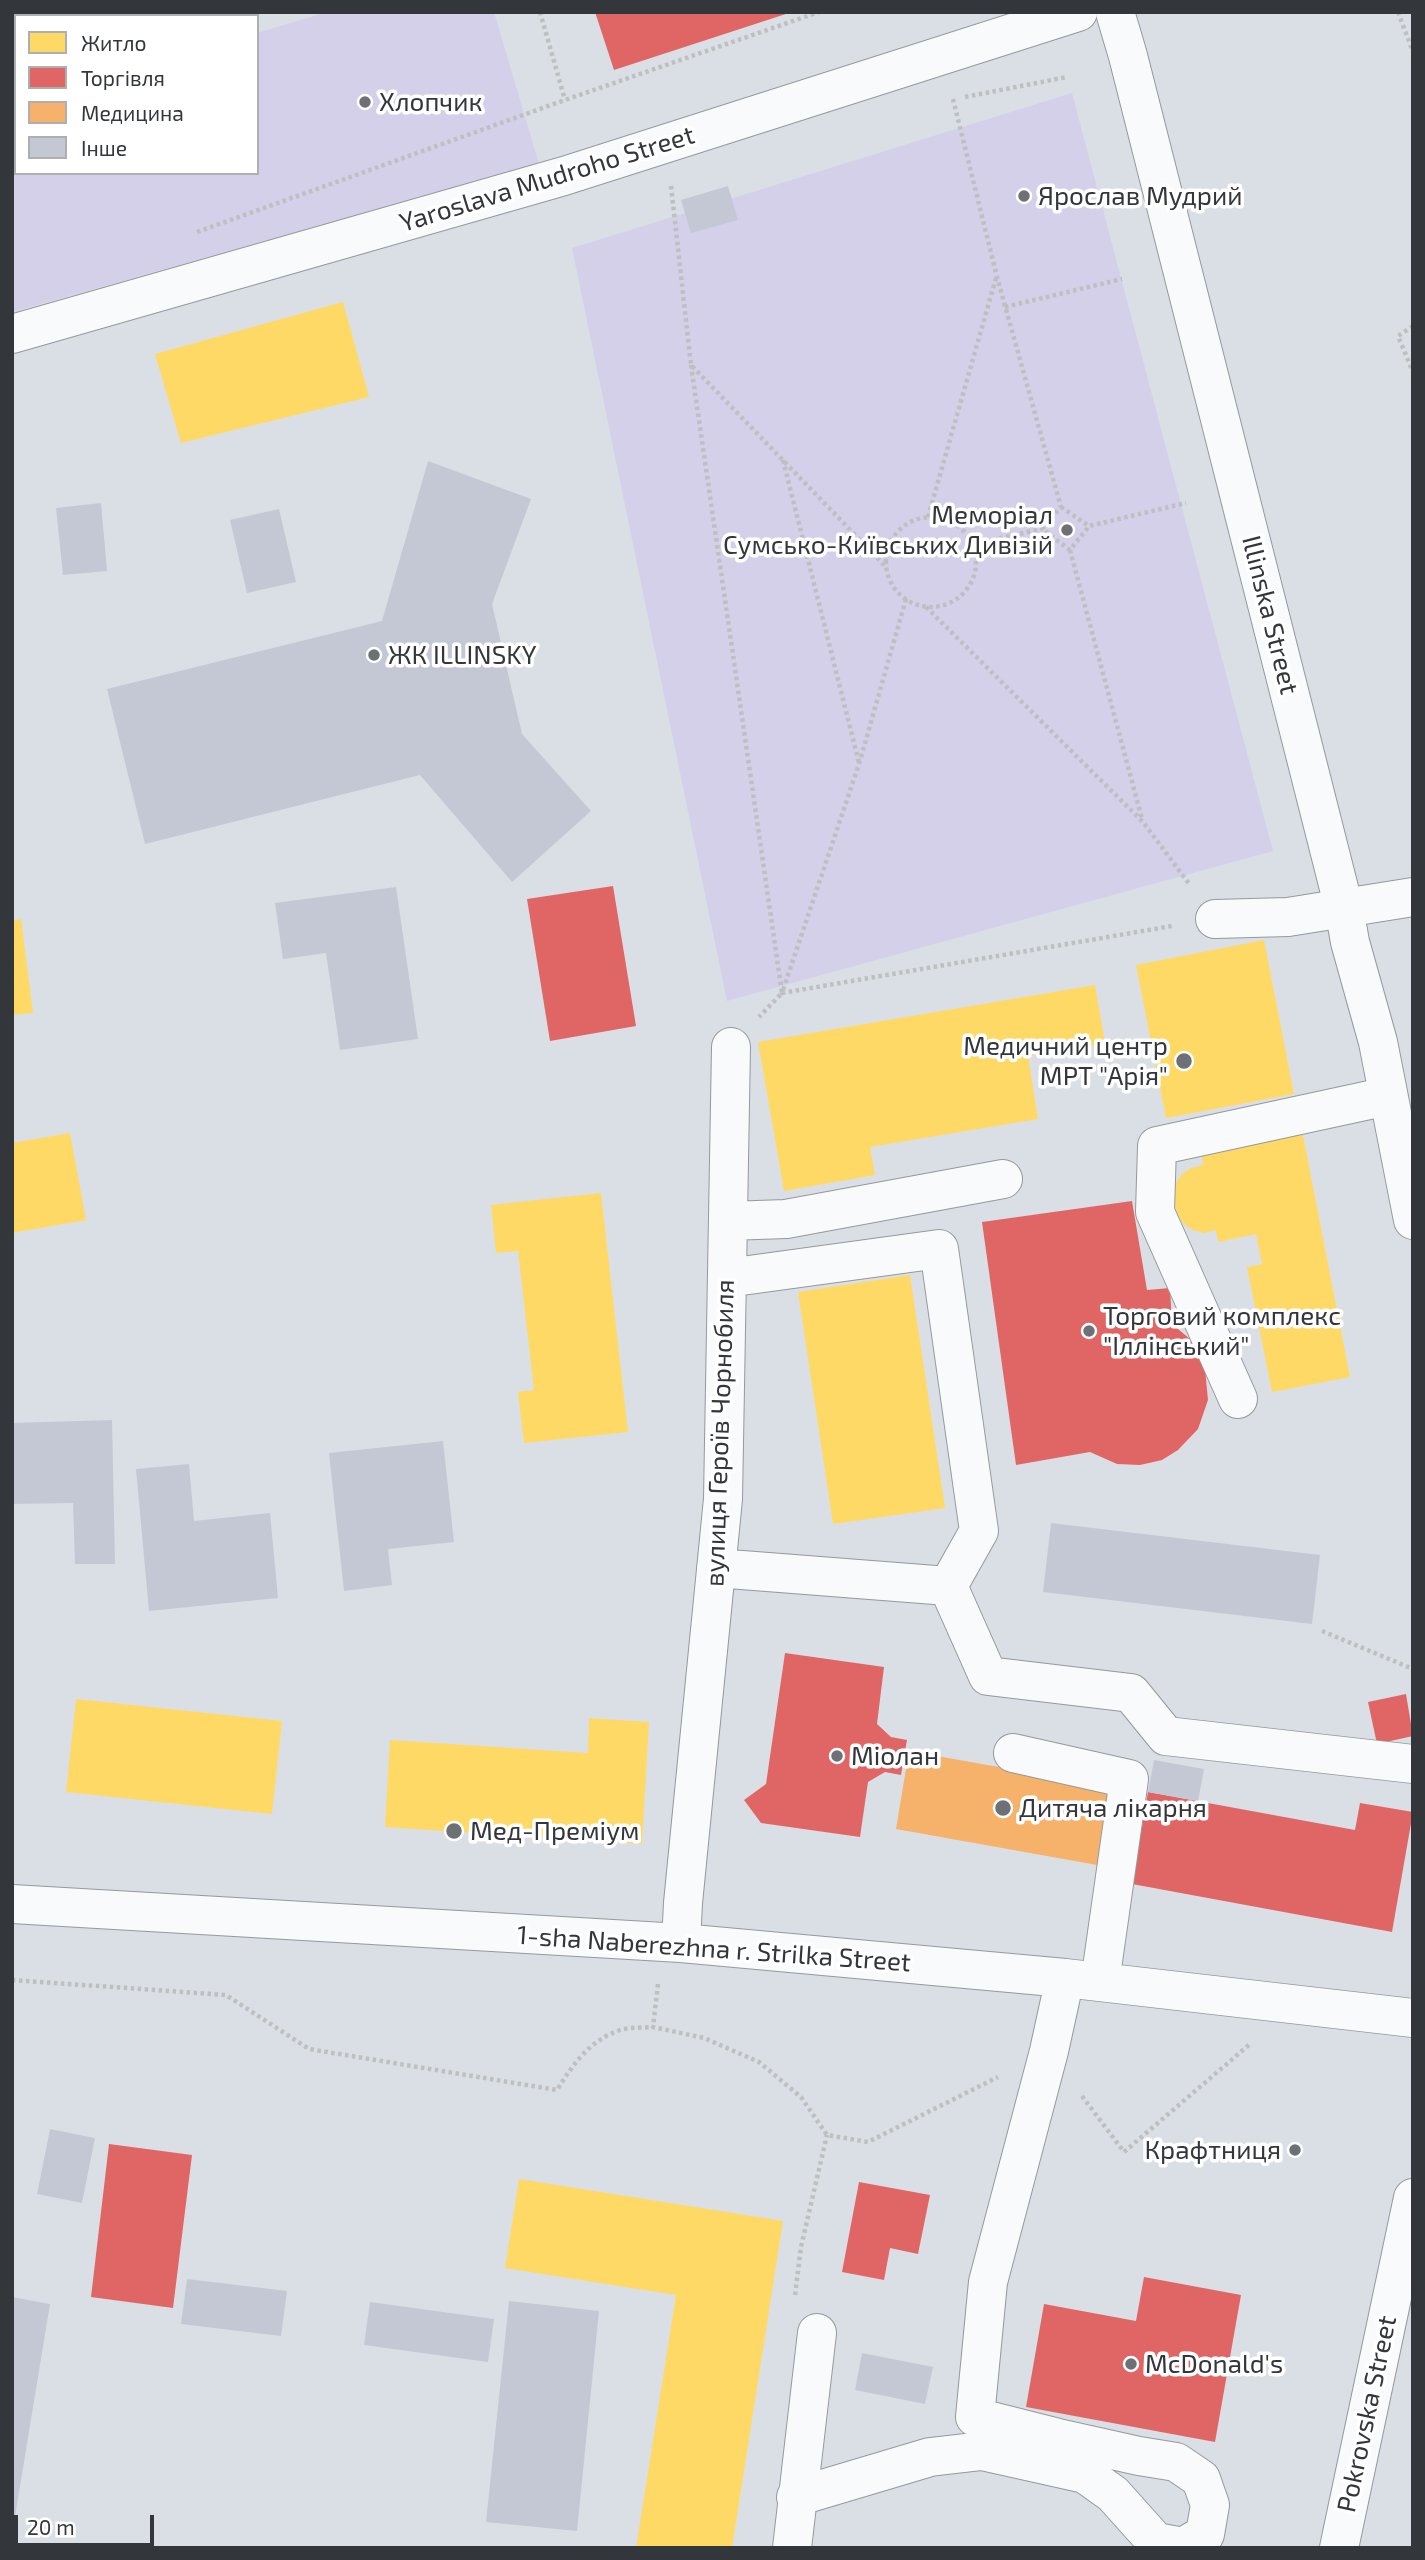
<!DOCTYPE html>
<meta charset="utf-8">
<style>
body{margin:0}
#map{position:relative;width:1425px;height:2560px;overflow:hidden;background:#dadfe5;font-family:"Exo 2",sans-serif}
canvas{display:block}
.frame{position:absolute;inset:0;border:14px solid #33363a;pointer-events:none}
.legend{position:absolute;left:14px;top:14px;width:245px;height:161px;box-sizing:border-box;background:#fff;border:2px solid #adafb0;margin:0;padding:9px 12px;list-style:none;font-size:21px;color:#33363a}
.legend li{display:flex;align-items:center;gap:14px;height:35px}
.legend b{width:35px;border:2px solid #adafb0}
.scale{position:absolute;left:14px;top:2515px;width:140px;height:32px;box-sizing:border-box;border:4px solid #33363a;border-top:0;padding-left:9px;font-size:21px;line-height:24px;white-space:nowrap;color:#33363a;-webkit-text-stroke:5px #fff;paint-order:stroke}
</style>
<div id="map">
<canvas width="1425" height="2560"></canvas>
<div class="frame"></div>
<ul class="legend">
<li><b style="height:19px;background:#ffd966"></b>Житло</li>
<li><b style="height:19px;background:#e06666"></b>Торгівля</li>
<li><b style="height:19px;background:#f6b26b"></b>Медицина</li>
<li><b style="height:19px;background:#c4c8d5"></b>Інше</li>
</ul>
<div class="scale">20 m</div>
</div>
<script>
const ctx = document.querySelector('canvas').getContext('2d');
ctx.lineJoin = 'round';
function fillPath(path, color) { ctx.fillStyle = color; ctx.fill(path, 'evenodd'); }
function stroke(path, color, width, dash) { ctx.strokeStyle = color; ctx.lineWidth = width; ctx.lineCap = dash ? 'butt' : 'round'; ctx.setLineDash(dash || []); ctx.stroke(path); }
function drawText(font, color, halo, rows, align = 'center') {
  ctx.font = font + ' "Exo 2",sans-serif'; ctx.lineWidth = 7; ctx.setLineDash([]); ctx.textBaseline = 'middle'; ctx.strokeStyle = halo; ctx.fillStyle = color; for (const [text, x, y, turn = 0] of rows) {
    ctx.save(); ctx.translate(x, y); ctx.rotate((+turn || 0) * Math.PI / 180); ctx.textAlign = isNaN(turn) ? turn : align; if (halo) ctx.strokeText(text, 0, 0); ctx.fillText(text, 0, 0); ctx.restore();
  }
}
const green = new Path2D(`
 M327,12h167l45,152 -527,148v-208l4,-1v70h241v-140z
 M1072,93l201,758 -546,150 -155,-753z`);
const homes = new Path2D(`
 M12,12h222v1l-9,3h-209v65l-4,1z
 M343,302l26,95 -188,46 -26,-89z
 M21,919l12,94 -21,2v-94z
 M1264,940l30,154 -128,24 -30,-153z
 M1095,985l10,58 -77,13 10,63 -168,28 5,28 -91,16 -26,-149z
 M1302,1130l48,247 -78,15 -25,-125 15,-3 -6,-30 -38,8 -2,-12 -12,3 -11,-3 -9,-6 -7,-9 -4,-21 3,-11 6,-9 9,-6 12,-3 -2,-15z
 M70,1133l16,87 -74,13v-90z
 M601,1193l27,239 -104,11 -6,-51 16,-2 -16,-139 -22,2 -5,-48z
 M910,1275l35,233 -112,16 -35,-232z
 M76,1699l206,22 -10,93 -206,-22z
 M589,1718l60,4 -7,122 -257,-17 5,-87 198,13z
 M519,2179l264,42 -51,327h-96l40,-253 -171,-27z`);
const shops = new Path2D(`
 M595,12h194v1l-175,57z
 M613,886l23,140 -86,15 -23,-142z
 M1132,1201l15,89 23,-2 2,36 18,15 15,30 3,31 -10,29 -20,21 -16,10 -22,5 -23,-1 -27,-12 -74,13 -34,-243z
 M785,1653l99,14 -7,57 14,13 16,3 -6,35 -16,-3 -17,10 -8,55 -99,-14 -17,-23 22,-16z
 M1406,1694l7,42 -36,8 -9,-42z
 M1148,1792l207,38 5,-27 53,9 -21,120 -260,-48z
 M109,2144l83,11 -19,153 -82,-11z
 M859,2182l71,13 -12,59 -28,-6 -6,32 -42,-8z
 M1144,2277l97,18 -26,147 -189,-35 18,-103 92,17z`);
const health = new Path2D(`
 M909,1751l202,36 -14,78 -201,-36z`);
const building = new Path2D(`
 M728,186l10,34 -47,13 -10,-33z
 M428,461l103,38 -39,105 30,130 69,77 -79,71 -92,-107 -275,69 -38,-155 275,-68z
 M101,503l6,68 -44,4 -7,-67z
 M279,509l17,73 -49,11 -17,-73z
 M396,887l22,152 -78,11 -14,-97 -43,6 -8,-56z
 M112,1420l3,144h-40l-2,-61 -61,1v-81z
 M443,1441l11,101 -66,7 4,36 -48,6 -15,-138z
 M189,1464l5,57 76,-8 8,85 -129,13 -13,-142z
 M1051,1523l269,32 -8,69 -269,-32z
 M1154,1760l50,9 -6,32 -50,-9z
 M50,2129l45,9 -13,65 -45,-9z
 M187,2279l100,12 -6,45 -100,-12z
 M12,2297l38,7 -36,219h-2z
 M509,2301l90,10 -22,220 -91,-9z
 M370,2302l124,17 -6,43 -124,-17z
 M862,2353l71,14 -8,37 -70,-14z`);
const path = new Path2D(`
 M540,12l25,88
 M1398,12l15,40
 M965,97l102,-20
 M953,99l44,178 64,230 -19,22 28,21 19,-24
 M671,186l20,179 196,203
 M197,232l368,-132 254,-88
 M1005,307l117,-28
 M1413,326l-15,10 15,36
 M691,365l91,628 -23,24
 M783,460l76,303
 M1061,507l28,19 97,-23
 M928,517l68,-239
 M886 562a45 45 0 1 1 90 0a45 45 0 1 1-90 0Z
 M972,544l70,-15
 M1070,550l72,269
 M906,599l-47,165 -77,229 390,-67
 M926,607l217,215 47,63
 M1322,1631l91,38
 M12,1980l214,15 83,54 248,41c17,-27 32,-49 63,-60 9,-3 23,-2 33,-3
 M658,1984l-5,43 51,11 55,24 42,35 26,38 41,7 130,-65
 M1082,2096l42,56 126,-108
 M795,2295l6,-48 26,-112`);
const minor = new Path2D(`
 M12,334l552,-158 514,-164
 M1215,919l73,-2 125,-20
 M728,1221l58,-2 217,-40
 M1238,1399l-83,-187 2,-66 231,-50
 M716,1568l232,18 31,-55 -40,-282 -212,29
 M948,1586l40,90 143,17 35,43 247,28
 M1013,1753l116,26 -29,203
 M12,1904l669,39 384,35 348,40
 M681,1943l2,-40 40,-404 8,-452
 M796,2497l134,-40 52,-6 103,23 28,20 43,48 27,5 22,-13 5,-29 -9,-26 -25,-17 -37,-6 -81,-18 -83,-21 13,-135 61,-231 16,-73
 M792,2548l25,-215`);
const major = new Path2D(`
 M1115,12l13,44 216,852 6,34 28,100 35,178
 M1339,2548l74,-350`);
const markers = [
 [365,102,7,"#6d7176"],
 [1024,196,7,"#6d7176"],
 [1067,530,7,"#6d7176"],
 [374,655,7,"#6d7176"],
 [1184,1061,9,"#6d7176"],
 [1089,1331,7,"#6d7176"],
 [837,1756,7,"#6d7176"],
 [1003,1808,9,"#6d7176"],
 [454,1831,9,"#6d7176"],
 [1295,2150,7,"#6d7176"],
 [1131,2364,7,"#6d7176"]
];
const poiNames = [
 ["Хлопчик",379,102],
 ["Ярослав Мудрий",1038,196],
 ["Меморіал",1053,515,"right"],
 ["Сумсько-Київських Дивізій",1053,545,"right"],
 ["ЖК ILLINSKY",388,655],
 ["Медичний центр",1168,1046,"right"],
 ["МРТ \"Арія\"",1168,1076,"right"],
 ["Торговий комплекс",1103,1316],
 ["\"Іллінський\"",1103,1346],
 ["Міолан",851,1756],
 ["Дитяча лікарня",1019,1808],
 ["Мед-Преміум",470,1831],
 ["Крафтниця",1281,2150,"right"],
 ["McDonald's",1145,2364]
];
const streetNames = [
 ["Yaroslava Mudroho Street",547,179,-17],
 ["Illinska Street",1270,615,76],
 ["вулиця Героїв Чорнобиля",720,1433,-88],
 ["1-sha Naberezhna r. Strilka Street",714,1949,4],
 ["Pokrovska Street",1367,2414,-78]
];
fillPath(green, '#d4d0ea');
fillPath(homes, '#ffd966');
fillPath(shops, '#e06666');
fillPath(health, '#f6b26b');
fillPath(building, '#c4c8d5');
stroke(minor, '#95999d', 40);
stroke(major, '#95999d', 40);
stroke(path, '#bebfc0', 4.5, [3.5, 3.5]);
stroke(minor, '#f9fafb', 38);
stroke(major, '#f9fafb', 38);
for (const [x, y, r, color] of markers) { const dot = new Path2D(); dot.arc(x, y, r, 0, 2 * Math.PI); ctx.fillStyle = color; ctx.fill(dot); stroke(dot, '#fff', 2.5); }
drawText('26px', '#33363a', '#fff', poiNames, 'left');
drawText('26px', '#33363a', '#fff', streetNames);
</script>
